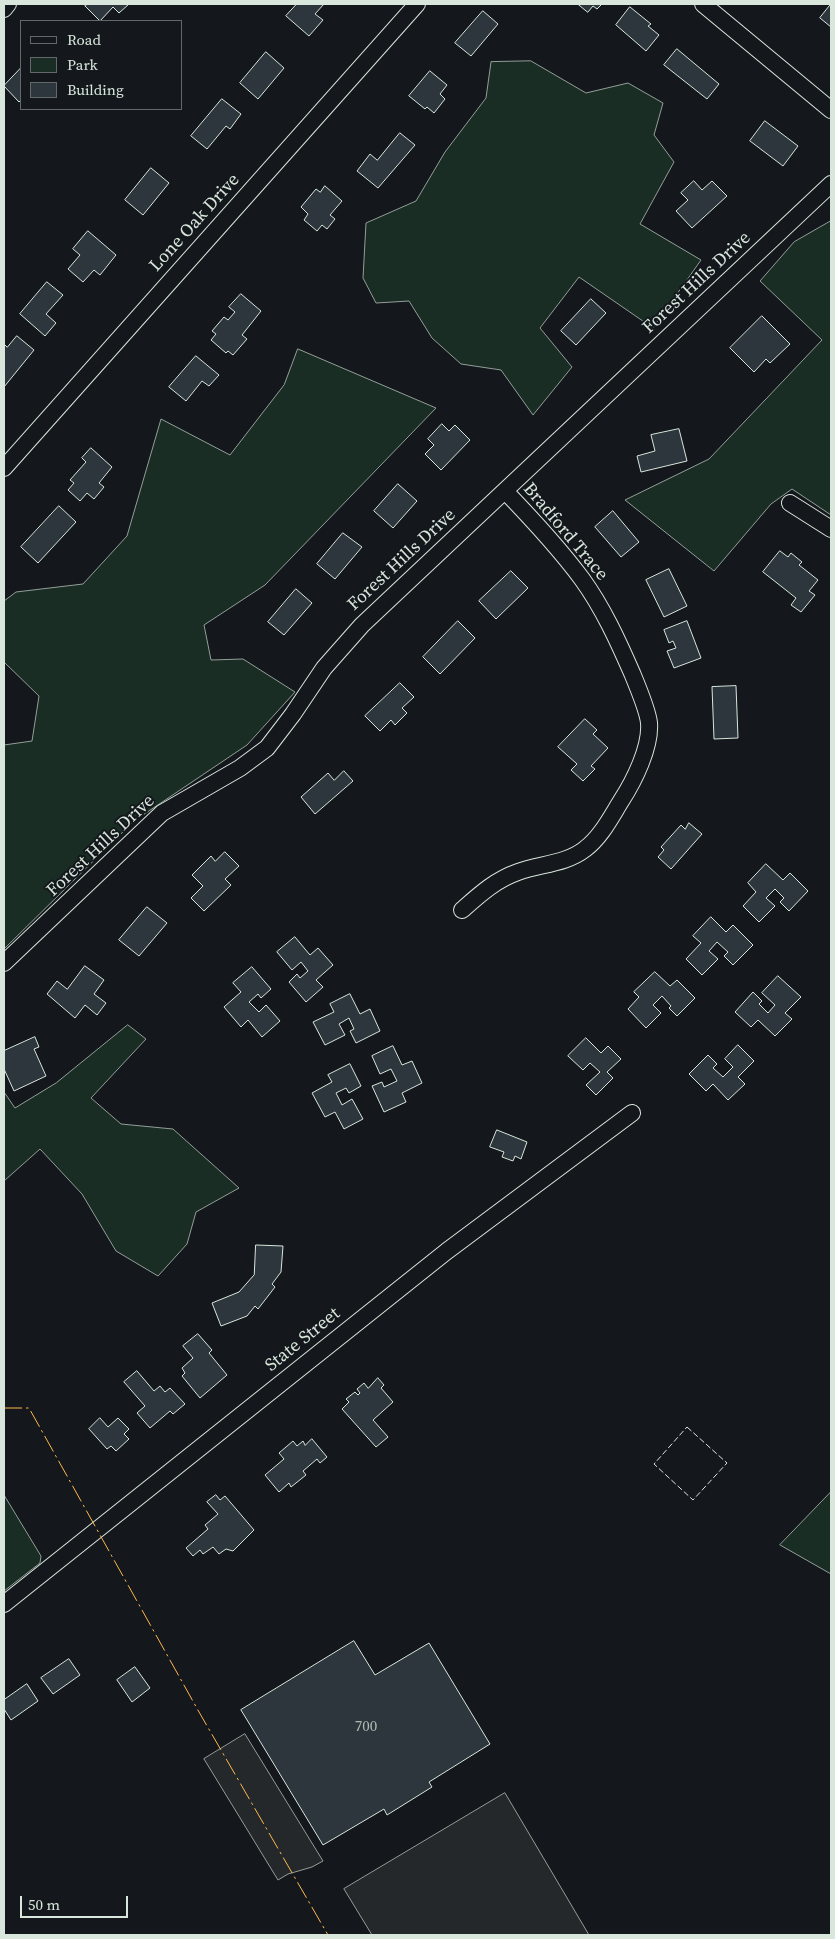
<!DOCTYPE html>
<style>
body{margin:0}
#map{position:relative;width:835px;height:1939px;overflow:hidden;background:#14181c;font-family:"Source Serif 4",serif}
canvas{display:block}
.frame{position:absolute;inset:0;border:5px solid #d8e6dc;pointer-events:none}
.legend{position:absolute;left:20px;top:20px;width:162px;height:90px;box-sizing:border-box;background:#14181c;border:1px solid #626a69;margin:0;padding:6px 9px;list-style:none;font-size:15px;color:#d8e6dc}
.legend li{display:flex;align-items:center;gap:10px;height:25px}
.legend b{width:25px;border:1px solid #626a69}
.scale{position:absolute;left:20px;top:1896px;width:108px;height:22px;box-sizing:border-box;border:2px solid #d8e6dc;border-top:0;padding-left:6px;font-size:15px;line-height:18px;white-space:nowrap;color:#d8e6dc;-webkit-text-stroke:4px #14181c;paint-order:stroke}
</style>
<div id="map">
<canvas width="835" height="1939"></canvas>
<div class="frame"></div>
<ul class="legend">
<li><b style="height:6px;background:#14181c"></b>Road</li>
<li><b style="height:14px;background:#1a2d24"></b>Park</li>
<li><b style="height:14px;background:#2c363c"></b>Building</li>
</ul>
<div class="scale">50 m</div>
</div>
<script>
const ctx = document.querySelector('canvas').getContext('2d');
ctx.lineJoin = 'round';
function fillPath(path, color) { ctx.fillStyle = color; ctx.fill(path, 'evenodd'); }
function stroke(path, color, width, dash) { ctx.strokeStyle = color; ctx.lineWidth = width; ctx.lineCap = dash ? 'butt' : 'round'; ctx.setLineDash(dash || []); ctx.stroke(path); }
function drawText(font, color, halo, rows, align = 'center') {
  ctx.font = font + ' "Source Serif 4",serif'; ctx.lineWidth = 4; ctx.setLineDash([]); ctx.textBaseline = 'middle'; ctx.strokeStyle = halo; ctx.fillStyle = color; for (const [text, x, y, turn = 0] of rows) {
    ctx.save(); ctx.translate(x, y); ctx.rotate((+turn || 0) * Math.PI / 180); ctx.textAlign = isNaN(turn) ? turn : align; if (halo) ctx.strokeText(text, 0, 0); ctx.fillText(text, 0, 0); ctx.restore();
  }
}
const green = new Path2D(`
 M531,61l55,32 42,-10 35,20 -9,32 20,27 -34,62 61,36 -48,68 -74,-51 -39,51 32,39 -39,48 -32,-45 -40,-6 -29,-26 -23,-37 -33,2 -13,-25 3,-55 50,-22 29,-49 41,-54 5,-36z
 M831,221v294l-39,-26 -21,15 -57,67 -89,-71 84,-41 113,-119 -62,-59 34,-39z
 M298,349l138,59 -171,177 -61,40 7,35 32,-1 52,33 -48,53 -113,76 -130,128v-204l28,-4 7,-45 -35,-34v-61l12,-9 67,-8 44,-48 34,-117 69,36 54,-70z
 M128,1025l18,14 -55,59 30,26 52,5 66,59 -43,24 -9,32 -29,32 -42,-25 -34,-57 -42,-45 -36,32v-89l11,16 41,-25z
 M831,1492v82l-51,-29z
 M4,1495l37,61 -1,7 -36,28z`);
const parking = new Path2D(`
 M245,1734l78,127 -11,6 -24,7 -10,6 -74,-121z
 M505,1793l84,142h-217l-28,-46z`);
const building = new Path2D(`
 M88,4h41l-10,9 -6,-6 -13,14 -15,-15z
 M297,4h27l-9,10 8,6 -14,16 -23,-20z
 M578,4h24l-5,5 -4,-3 -5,6z
 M831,4v23l-11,-9z
 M630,7l21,17 -3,2 11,9 -13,16 -30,-26z
 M483,11l15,13 -27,32 -16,-13z
 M677,49l42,35 -12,15 -43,-34z
 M266,52l18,16 -26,31 -18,-16z
 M21,68v32l-2,2 -15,-16z
 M430,71l17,14 -7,9 5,5 -11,14 -7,-6 -2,2 -16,-13z
 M222,99l19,15 -11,15 -4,-3 -19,23 -16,-13z
 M765,121l33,25 -15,20 -33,-25z
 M400,133l15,12 -37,43 -21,-17 13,-17 7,6z
 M151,168l18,15 -26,32 -18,-15z
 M694,181l8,9 10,-9 15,15 -35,32 -16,-17 12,-11 -7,-7z
 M325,186l17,15 -12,14 5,4 -8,10 -5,-4 -5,6 -13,-11 4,-6 -7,-7 15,-18 4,3z
 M88,231l28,24 -16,20 -6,-5 -11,12 -15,-13 12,-14 -7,-6z
 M47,282l16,13 -17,19 10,9 -11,13 -25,-22z
 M241,294l20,17 -19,24 5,4 -14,16 -5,-4 -2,2 -15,-13 5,-6 -4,-3 12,-14 4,3 7,-8 -6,-5z
 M591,299l15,14 -30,32 -15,-14z
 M762,316l28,28 -20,19 -4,-4 -12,13 -24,-24z
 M17,336l17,14 -30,37v-43l3,3z
 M196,356l23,19 -10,11 -7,-5 -16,20 -17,-14z
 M442,424l7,7 6,-6 15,15 -29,30 -16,-16 9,-9 -6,-6z
 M679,429l8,32 -46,11 -4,-16 18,-5 -4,-16z
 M91,448l21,19 -13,16 5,4 -10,12 -7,-6 -7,8 -12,-11 6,-7 -4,-3 16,-18 -4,-4z
 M398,484l19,17 -24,27 -19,-17z
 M59,506l17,16 -38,41 -17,-16z
 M613,511l26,31 -18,15 -26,-30z
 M343,533l19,14 -27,32 -18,-15z
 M780,551l8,6 3,-4 11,9 -3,3 19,15 -9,11 6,4 -14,17 -10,-7 5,-7 -33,-26z
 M669,569l18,37 -23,11 -18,-37z
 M511,571l17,17 -32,31 -17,-18z
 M296,589l16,14 -28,32 -16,-13z
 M458,621l17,17 -35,36 -17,-17z
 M687,621l14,37 -27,10 -7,-17 9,-3 -3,-7 -4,2 -5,-13z
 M400,683l14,14 -12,11 5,5 -12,12 -4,-5 -11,11 -15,-15z
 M736,686l2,52 -24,1 -2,-52z
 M585,719l12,11 -4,4 15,14 -17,18 4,3 -12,12 -12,-11 6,-6 -19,-17z
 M344,771l9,10 -38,33 -14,-17 27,-24 6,7z
 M689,823l13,11 -31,35 -13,-12 6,-7 -3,-3 20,-22 4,4z
 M225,852l14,14 -14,13 6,6 -27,26 -13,-13 12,-12 -11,-11 19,-19 4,5z
 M766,864l17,16 7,-7 18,18 -19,20 -9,-9 4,-4 -9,-9 -9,9 9,8 -16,16 -16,-16 13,-14 -8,-9z
 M147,907l20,16 -28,33 -20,-16z
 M711,917l15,15 7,-7 20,20 -20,20 -9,-9 4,-4 -11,-10 -8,9 9,8 -16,16 -16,-16 15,-16 -8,-7z
 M295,937l15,18 8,-7 15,17 -17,15 7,7 -17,15 -17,-20 8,-8 3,4 8,-7 -7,-9 -9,8 -15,-18z
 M85,966l19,14 -10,14 12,9 -9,12 -12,-10 -10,13 -28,-24 10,-13 10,8z
 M252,967l19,22 -10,9 -3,-4 -9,8 10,10 7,-7 14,16 -18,16 -14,-17 -7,7 -17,-20 17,-15 -8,-9z
 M655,972l15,14 7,-6 18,18 -18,18 -8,-8 2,-2 -9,-10 -9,9 8,8 -15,15 -18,-19 11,-12 -5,-5z
 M778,976l23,21 -16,16 7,6 -17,17 -17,-16 -7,7 -16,-15 18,-20 9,9 -3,3 9,9 7,-8 -13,-12z
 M350,994l10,20 10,-5 10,22 -24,12 -6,-12 4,-2 -5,-11 -10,6 6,11 -20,10 -12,-23 21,-10 -4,-8z
 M35,1037l4,10 -5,2 12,27 -32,15 -10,-22v-18z
 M586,1038l15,15 7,-7 13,13 -14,13 6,6 -17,17 -10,-10 14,-13 -10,-9 -7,7 -15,-14z
 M738,1045l16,16 -16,16 7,7 -17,16 -15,-16 -7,7 -17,-17 19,-19 9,9 -4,4 10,9 10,-10 -8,-8z
 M393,1046l9,19 10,-4 10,22 -20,10 4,9 -22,10 -12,-26 10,-4 2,5 13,-6 -6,-12 -11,5 -8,-18z
 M350,1064l11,22 -12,7 -3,-5 -10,5 6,12 10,-6 11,20 -19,10 -9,-17 -10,5 -13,-24 20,-11 -4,-7z
 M497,1130l30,12 -6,17 -6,-3 -2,5 -11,-4 2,-5 -14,-5z
 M256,1245l27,1 -2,26 -9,12 3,3 -17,22 -3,-3 -8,10 -26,10 -9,-23 27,-11 15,-17z
 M198,1334l14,16 -3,3 18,22 -27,23 -18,-22 3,-3 -3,-5 11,-10 -10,-12z
 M137,1371l17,20 6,-5 5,6 5,-4 15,16 -12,10 -3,-3 -20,17 -13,-15 8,-7 -21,-24z
 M378,1378l6,7 -3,3 12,14 -20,18 15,17 -12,10 -34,-38 7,-7 -3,-3 9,-7 3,3 2,-2 -3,-4 7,-6 4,5z
 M100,1418l8,9 10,-9 11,11 -5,5 5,5 -13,12 -5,-5 -4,3 -18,-20z
 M312,1439l15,18 -7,6 -3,-4 -14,12 3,4 -15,12 -2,-4 -10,9 -14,-17 19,-16 -5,-6 14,-12 4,5 6,-5 2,4z
 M216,1495l4,5 5,-4 29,34 -21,21 -7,-2 -7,5 -6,-7 -10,7 -3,-4 -7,6 -7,-8 22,-19 -3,-4 13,-11 -11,-12z
 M354,1641l21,34 54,-32 61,101 -61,38 3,5 -45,28 -3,-6 -61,36 -82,-135z
 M69,1659l11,16 -27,19 -12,-16z
 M135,1667l15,21 -18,14 -15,-22z
 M27,1684l11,17 -27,19 -7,-11v-9z`);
const minor = new Path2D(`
 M703,4l128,106
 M4,9l4,-5
 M4,468l413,-464
 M790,503l41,26
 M462,910c17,-15 33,-30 56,-38 22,-8 48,-8 67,-23 16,-12 26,-32 36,-48 13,-20 30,-54 28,-78 -1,-12 -12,-38 -17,-50 -14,-32 -29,-65 -50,-94 -23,-31 -50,-60 -77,-88
 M4,963l158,-150 78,-45 27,-20 26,-34 31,-46 38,-43 469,-441
 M4,1604l443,-353 185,-138`);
const fence = new Path2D(`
 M687,1427l40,36 -34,37 -39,-36z`);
const power = new Path2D(`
 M4,1408h25l170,304 129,223`);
const numberNames = [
 ["700",366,1727]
];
const streetNames = [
 ["Lone Oak Drive",195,223,-48],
 ["Forest Hills Drive",697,283,-43],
 ["Bradford Trace",565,532,50],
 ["Forest Hills Drive",402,560,-43],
 ["Forest Hills Drive",101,846,-43],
 ["State Street",303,1340,-39]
];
fillPath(green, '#1a2d24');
stroke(green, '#939e99', 1);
fillPath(parking, '#24282b');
stroke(parking, '#939e99', 1);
fillPath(building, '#2c363c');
stroke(building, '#d8e6dc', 1);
stroke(minor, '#d8e6dc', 18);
stroke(minor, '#14181c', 16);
stroke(fence, '#d8e6dc', 1, [6, 2.5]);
stroke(power, '#ffb74d', 1, [18, 4, 2.5, 4]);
drawText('15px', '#adbab4', null, numberNames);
drawText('18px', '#d8e6dc', '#14181c', streetNames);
</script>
